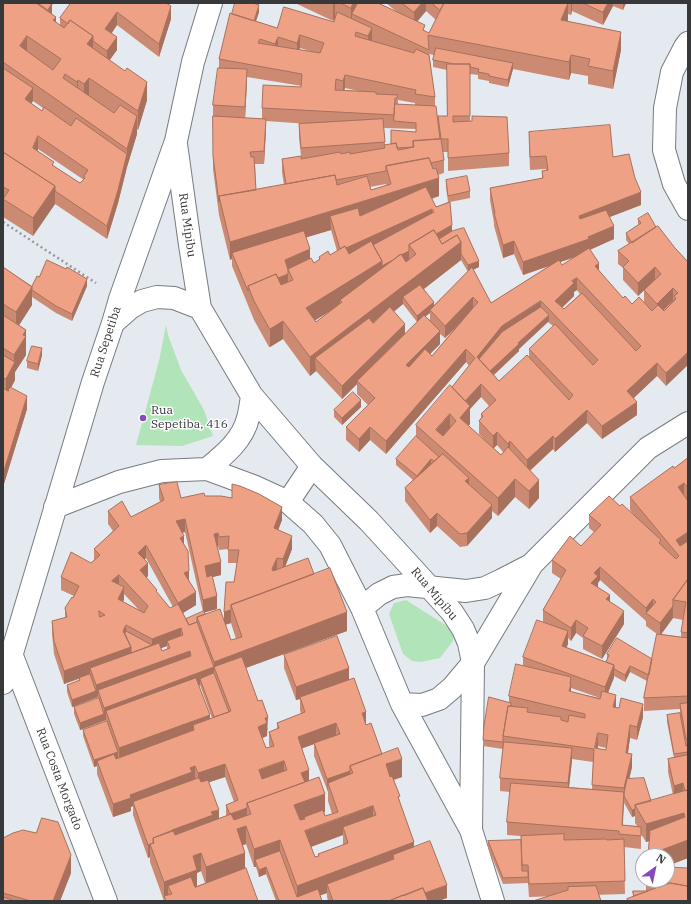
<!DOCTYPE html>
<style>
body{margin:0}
#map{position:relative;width:691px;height:904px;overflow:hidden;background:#e4eaef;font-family:"IBM Plex Serif",serif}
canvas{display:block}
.frame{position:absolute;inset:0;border:4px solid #36383a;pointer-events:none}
.north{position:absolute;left:635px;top:848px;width:40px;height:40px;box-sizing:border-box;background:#fff;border:1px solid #afafb0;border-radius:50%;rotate:33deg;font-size:11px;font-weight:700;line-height:16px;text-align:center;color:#36383a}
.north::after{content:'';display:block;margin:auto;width:14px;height:18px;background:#8749be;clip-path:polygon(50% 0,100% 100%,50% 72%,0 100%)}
</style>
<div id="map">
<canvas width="691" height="904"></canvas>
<div class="frame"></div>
<div class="north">N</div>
</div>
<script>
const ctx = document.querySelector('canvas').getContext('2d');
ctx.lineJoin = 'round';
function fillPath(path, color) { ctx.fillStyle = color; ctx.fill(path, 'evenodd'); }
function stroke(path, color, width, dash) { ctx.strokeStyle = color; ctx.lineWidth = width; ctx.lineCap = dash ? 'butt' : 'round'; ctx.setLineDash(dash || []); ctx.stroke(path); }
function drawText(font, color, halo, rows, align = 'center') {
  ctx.font = font + ' "IBM Plex Serif",serif'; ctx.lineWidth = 3; ctx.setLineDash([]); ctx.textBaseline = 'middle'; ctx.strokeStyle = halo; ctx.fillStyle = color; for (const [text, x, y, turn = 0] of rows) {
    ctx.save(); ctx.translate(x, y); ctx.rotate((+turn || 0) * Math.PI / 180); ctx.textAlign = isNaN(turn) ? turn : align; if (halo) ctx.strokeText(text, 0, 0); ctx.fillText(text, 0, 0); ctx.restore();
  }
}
const green = new Path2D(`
 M166,325l2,10 13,35 23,40 9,26 -31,10 -46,-1 23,-84z
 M406,600l49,31 -2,10 -13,17 -19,4 -9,-1 -9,-7 -14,-40 5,-11z`);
const path = new Path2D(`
 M3,222l93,61`);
const minor = new Path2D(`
 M688,43l-3,4 -13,25 -7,36 -1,42 10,34 14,25
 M176,144l14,101 10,63
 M113,323l17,-15 12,-7 15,-4 17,1 26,10 52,88 60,70 57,55 83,91 11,17 6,14 4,20 -2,167
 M207,469c16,-13 36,-29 41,-51 2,-7 3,-15 4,-22
 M288,502l24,-36
 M55,507l64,-25 43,-11 45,-2 46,17 35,16 25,22 17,21 32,63 40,96 69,126 22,71
 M362,608l17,-14 14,-7 14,-2 59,6 19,-3 17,-8 29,-15
 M12,656l94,245
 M3,683l90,-301 20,-59 7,-24 56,-158 17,-79 18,-59
 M402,704l20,1 17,-6 13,-11 21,-25 59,-99 116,-116 40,-25`);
const wall = new Path2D(`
 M3,3h50l-1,2v9l4,9 4,2v-7l11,-15 100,16 -12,38 -42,-32 -5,8 5,17 -8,10 38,40 -9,30 -1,-1v5l-10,33 -9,36 -11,36 -52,-35 -22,32 -30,-19zM33,101l10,7 -1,3 -11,-7zM38,149l46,31 -4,3 -26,-17 -16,-15z
 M295,3h83l19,9 -11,-9h240l-3,7 -10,-4 -10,19 -31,-14 -1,4 -3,-1 -1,7 54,29 -8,39 -25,-5v-8l-17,-3 -2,7 -56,-11 -5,18 -19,-4v-2l-11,-2v-4l-8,-1v48l39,31v13l-61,5v-19h-5l1,8v13l-6,2 1,21 -7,3 4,8 12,-5 -2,-15v-7l24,11v7l-20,4 2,29 27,36 -6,3 18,33 58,-37 -26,9 -9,-21 -11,4 -9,-32v-3l-4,-23v-12l52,-10v-7l4,-1v-1l-16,1 -1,-25v-13l84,25 28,48 -32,12 5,22 -24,11 9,21 24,27 9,6 12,-1v-13l-6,6 -15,-16v-12l-5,-4v-13l11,-7 -3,-4v-7l12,-8v-6l18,8 32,35 -22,124 -9,-10 -23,22 3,17 -35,24 -15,-16 -32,29 -2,-3 -23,22 9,27 -10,11 -14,-12 -17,19 -6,-5v7l-25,28 -7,1 -23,-21 -7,7 -25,-32v-13l8,-8 -17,-15v-6l20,-23v-11l36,-38 17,-21 -3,-4 -80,92 -16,-14 -11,12 -13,-12v-13l22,-22 -11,-11v-10l-15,15 -26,-28 -6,5 -27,-37 -13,8h-1l-15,-27 -22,-54v-7l-2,1 -11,-45 -6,-46v-64l6,-37v-9l13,-45 27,-2 -3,9 21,7 57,-6 1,-4 -2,3zM426,11l10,9 -7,13 -4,-2 -8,-9zM300,48l10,3 -11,-1zM429,54l5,1 -1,5v7l14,3v46h-9v5l-3,-15v-9zM247,77l55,9 -1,1 -39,21v11l-17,-1zM345,88l14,3 -15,-1zM398,100l17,3v2l-17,-1zM266,121l43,3h-10v13l2,19 -19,3v13l2,13 -28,5 -1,-26h9zM384,128l32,1v3l-25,12 -6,1zM386,184v1l-15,5 -1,-3zM331,230l6,21 -7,4 -11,2v3l-5,3 -4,-4 -4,-22zM577,256l-15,9 -2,-3 10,-3zM461,260l7,12 -34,33 -10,-16zM577,290l3,4 -16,15 -2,-1 12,-12v-4zM673,301l-9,10 -1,-1zM403,304l14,18 -12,12 -11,-22zM333,309l-17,13 -1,-2zM430,313v7l-5,-4zM548,322l5,4 -24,23v9l-30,23 -5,-6 25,-24v-2zM454,329l-22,27 -2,-2 10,-10v-10l5,4zM481,397l8,9 -8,8v4l-2,3v13l6,6 -17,-14 2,-2v-15zM497,445l6,7 -2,3 -8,-7z
 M3,267l29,19h55l-15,35 -16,-8 -24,-16v8l-13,20 7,5v25l-11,17v8l-4,8 16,21 -24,78z
 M42,355l-4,16 -11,-3v-7z
 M361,407l-19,18 -8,-8v-7z
 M688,458v43l-4,-5 4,5v357l-21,8v-10h-19l1,-15 -3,1 -5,-8v15l-17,-2 1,47 -96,3 -1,-14 -25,1 -15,-36v-7l33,-1v-4l-14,-1v-13l3,-30 -10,-1v-13l3,-29 -20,-3v-6l26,-38v-6l14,-30v-9l20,-35v-12l18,-31 -9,-6v-13l29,-14 13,-14 -5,-4v-13l31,-9 16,12 -6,-8v-13l44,-29zM600,580l46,41v-1v6l11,8 -5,25 -45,-5v5l-1,3 -40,-15 2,-3v-6l3,3 5,-8 7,5v11l19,10 22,-35 -14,-22 -12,-15v-4zM673,618l10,2 -2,12v5l-20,-3zM630,672l17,9 -3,17v13l36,-2v4l-13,2v7l7,36 -6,1v13l5,23 -22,6 -22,-22 3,-12 -4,-14 2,-15 7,2 6,-23 -27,-9 -8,-15 6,-17 11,6zM571,688l29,10 -29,-6zM598,746l8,2v2l-9,-1zM572,759l21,3 -1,27 -23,-2zM624,803l8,14 3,-1v7l2,3 -14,-1z
 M159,485l22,13 24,-2 77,24 -4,10 14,19 -7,18 29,7 33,57 -101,37 22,62h-1v6l-5,2 4,10 4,-1 -1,-2v-13l8,-3v-6l24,-9 -1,-4v-11l-4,1 -12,-32v-13l65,24 17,45 16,30 20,23 -8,3 6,22 14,45 33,51 -9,3h-110l-1,-4v-4l-7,2 2,6h-46l-10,-27 -7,3 -3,-10h-2l-8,-23 -3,1 2,23 13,33h-94l-14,-39v-5l-2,1 -15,-43v-9l-2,1v4l-18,6 -16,-43v-8l-3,1 -11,-31v-6l23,-9v-1l-26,10 -6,-16v-7l24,-8v-2l-26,10 -5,-15v-7l12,-4v-2l-15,5 -10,-30 -2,-20v-13l13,-3v-10l9,-12 -13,-6v-13l30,-14 3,-3v-11l19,-18 -5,-7v-13l23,6 29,-15 -1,-4zM185,532l18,80 -17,7 -3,-6 13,-8 -7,-24 -5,-36 -2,-12zM218,546l1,4 9,-1v14h9l-3,19 -10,40 -19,-8v-2l12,-3 -5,-32 9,-2 -4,-28zM146,558l27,49 -3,1 -13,-15 -11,-15 2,-2 -3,-17zM124,594l15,16 -16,-8zM231,623l5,16 -5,1 -6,-15zM167,646v3l-5,2 -1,-3zM200,685l12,33 -2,1 -11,-33zM314,744v12l14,36v9l4,13 -7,2 -1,-4h1l-16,-32 -7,-32zM225,777l9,25 -8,3v11l-7,3 -10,-37zM343,835v10l-25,9v2l-3,1 -4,-10zM201,871l4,12 -8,3v-13z
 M3,838l68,35 -11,28h-57z
 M646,880l42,21h-61v-2l6,-2v-6h13z`);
const shadedWall = new Path2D(`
 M47,3h6l-1,2v11l-4,7v-13z
 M333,3h2v15l-2,3z
 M353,3h3v12l-4,-1v8l-1,4v-18z
 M422,3h4v8l-12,14v-13z
 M568,3v17l-7,18v-18z
 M571,3h1v8l-1,4z
 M608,3h5v3l-10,19v-13z
 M623,3h3l-3,7z
 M259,5v7l-7,21v-7z
 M171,6v13l-12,38v-13z
 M117,12v13l-12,17v-13z
 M56,17v18l-3,-15z
 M372,28v13l-4,8v-13z
 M621,32v18l-8,39v-18z
 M300,35v13l-3,8v-13z
 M27,36v18l-7,-8z
 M93,36v18l-6,-10z
 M117,37v13l-10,14v-13z
 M278,37v13l-3,7v-13z
 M571,55v18l-2,7v-18z
 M513,63v6l-5,18v-7z
 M247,69v13l-2,38v-13z
 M345,75v13l-2,6v-13z
 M89,78v18l-5,6v-18z
 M78,80v18l-1,2v-18z
 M147,82v18l-9,30v-19z
 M33,88v13l-8,11v-13z
 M137,116v18l-10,33 -9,36 -11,36v-13l20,-72v-5z
 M266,119v13l-2,32v-13z
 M38,136v13l-5,12v-13z
 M439,178v18l-105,32 -4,-12 1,14 -96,29 -3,-6v6l-2,1v-18z
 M55,186v18l-22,32v-18z
 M641,192v13l-62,24v-13z
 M432,209v13l-91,41v-13z
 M452,225v13l-36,16 -4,-5z
 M614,226v13l-25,11v2l-66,23v-13l65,-25z
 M514,241v13l-11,4v-13z
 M461,242v18l-54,42 -4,-5v7l-80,62 -8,-8 1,13 -6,5v-19z
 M310,249v13l-22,7v2l-3,-11z
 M409,251v12l-67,39 -2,-2v5l-34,21v-18l76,-47z
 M479,261v6l-11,5v-7z
 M599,263v13l-4,-10z
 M655,267v13l-17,16v-13z
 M288,274v13l-38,3z
 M577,278v12l-3,2v4l-19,18v-13l17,-20z
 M87,279v7l-15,35v-7z
 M32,287v18l-16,25v-18z
 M673,288v13l-16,16v-13z
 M473,297v13l-28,28v-12z
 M541,301v13l-61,52 -3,-9 25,-31z
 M434,302v7l-4,1v3l-13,10v-7z
 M549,315v6l-30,28v2l-32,30v-7l31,-31z
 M283,321v18l-13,8v-18z
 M405,324v13l-48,44v3l-15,15v-13z
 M26,330v25l-11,17v8l-9,17v-18l8,-16v-8l9,-20z
 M440,331v13l-34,34v-13z
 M42,348v7l-4,16v-7z
 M466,349v13l-80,92v-13z
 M688,352v13l-22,21v-13z
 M657,363v13l-30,28v-13z
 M481,384v13l-11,12v15l-10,12v-18l3,-14z
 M27,396v13l-24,78v-13z
 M361,400v7l-19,18v-7z
 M637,402v13l-35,24v-13z
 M587,410v13l-32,29v-13z
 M450,414v19l-14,10v-13z
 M370,427v13l-11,12v-13z
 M497,432v13l-4,4v-13z
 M553,436v13l-26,24v-13z
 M510,441v13l-2,3v-13z
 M431,459v7l-14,17v-7z
 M469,478v12l-4,-9z
 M515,479v18l-17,19v-18z
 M539,480v18l-10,11v-18z
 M684,483v13l-6,4v-13z
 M492,505v13l-25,28v-13z
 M282,507v13l-8,21v-13z
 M437,513v13l-7,7v-13z
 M185,519v13l-9,2v-13z
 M688,532v13l-12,8v-13z
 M218,533v13l-4,1v-13z
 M184,536v13l-4,-11z
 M292,536v13l-9,23v-13z
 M146,545v13l-8,8v-13z
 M277,558v12l-5,12v-13z
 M221,562v13l-16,4v-13z
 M148,563v13l-8,7v-13z
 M600,567v13l-2,3v6l-7,-6 3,-10z
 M189,571v13l-5,-11z
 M119,575v13l-7,-7z
 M124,587v13l-6,12v-13z
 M196,592v13l-18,11v-13z
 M610,595v13l-4,-9z
 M217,596v13l-14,4v-13z
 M653,599v13l-7,1v8v-13z
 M673,606v12l-13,18v-13z
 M231,610v13l-7,2v-13z
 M624,611v13l-22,35v-13z
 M347,612v19l-129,47 -4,-11v13l-14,-1v6l-92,34 -2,-8v9l-26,10v-7l24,-9v-6l110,-41v-5z
 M576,620v13l-5,8v-13z
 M126,625v13l-3,-7z
 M181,628v13h-14v5l-75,28 -2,-6v6l-26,10v-13l67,-24 21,-2v-6z
 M568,631v13l-6,15v-13z
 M190,651v13l-92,26v7l-26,10v-7l24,-9v-6z
 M614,665v13l-9,22v-13z
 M630,666v6l-5,10v-7z
 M349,668v13l-49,16v2l-4,1v-13z
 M571,677v20l-2,7 1,-20z
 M616,695v13l-3,-1z
 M643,704v13l-6,23v-13z
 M366,712v13l-4,-12z
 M210,715v13l-16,2 -1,-5v9l-74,27v-13z
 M268,717l-1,19 -9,4v-13l7,-9z
 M336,723v13l-38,14v-13z
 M630,725v13l-4,28v-13z
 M598,733v13l-3,15v-13z
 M572,748v13l-4,35v-13z
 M118,752v6l-21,3v5l-3,1v-7z
 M632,754v13l-7,30 -1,-1 -2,38v-9l2,-37z
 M402,759v18l-16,5v-18z
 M284,761v13l-25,9v-13z
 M225,764v13l-27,9v-13z
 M195,766v13l-62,23v4l-2,1v4l-18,6v-13l17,-9z
 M309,770v13l-8,3v-13z
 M350,771v13l-22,-1 -1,9v-13z
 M683,783v13l-9,3v-13z
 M325,794v18l-20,7 -1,-2v2l-10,4v-18z
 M373,806v18l-30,3v8l-38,14v-18z
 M247,808v13l-17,6v-13z
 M635,809v7l-3,1v-7z
 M219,810v13l-65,32 18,-25 39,-18z
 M684,813v18l-34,1 -1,-1v10l-3,1v-18z
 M246,826v18l-9,4v-19z
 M280,840v18l-25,2 1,7h-2v-18z
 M688,840v18l-21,8v-10h-19v-1z
 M414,842v18l-20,-1 -1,-4v13l-66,16v9l-22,8h-8v-15z
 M150,844v13l-2,1v-13z
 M201,853v18l-4,2v15l-25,6 -4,-8v13l-4,-3v4v-18l29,-26z
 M245,853v18l-39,14v-18z
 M71,855v18l-11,28h-7z
 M266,867v7l-7,3v-7z
 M447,885v13l-9,3h-33v-1z`);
const building = new Path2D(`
 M3,3h33l20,14 -3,3 11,8 6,-8 23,16 -6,8 38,27 2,-3 20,14 -9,29 -49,-33 -5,6 -6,-4 -1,2 -12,-8 -2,4 51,35 6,-8 17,11 -10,33 -124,-87zM27,36l34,23 -8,11 -33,-24z
 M38,3h14l-4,7z
 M71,3h95l5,3 -12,38 -42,-32 -12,17 12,8 -10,14 -14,-10v-5l-23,-16 -2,4 -8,-6z
 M235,3h18l6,2 -5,16 -22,-7z
 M341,3h12l-2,5z
 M358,3h20l47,22 -2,5 6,3 15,-30h124l-7,17 60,12 -8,39 -25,-5 2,-7 -19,-4 -2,7 -141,-27 1,15 -77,-36z
 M402,3h20l-8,9z
 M432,3h12l-4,7z
 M583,3h25l-5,9z
 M284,7l50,15 3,-10 35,16 -4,8 -12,-4 -1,4 59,17 2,-4 13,6 6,42 -20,-3 1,-4 -71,-15 -2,6 -7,-2 -1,11 41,2v2l22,1 -1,3h-2l-1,17 -132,-7 1,-23 38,2 1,-13 -83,-15 11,-46 47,15zM300,35l24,8 -4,10 -62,-10 2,-4 15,5 3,-7 19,6z
 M436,48l77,15 -5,17 -19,-4v-2l-11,-2 1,-3 -9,-2v-3h-16l-21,-4z
 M447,64h23v52h-17v6l19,-1v-5l35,1 2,36 -61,5v-19h-7l-3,-23h9z
 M3,68l30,20 -8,11 17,12 2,-4 27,19 5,-8 51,36 -9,36 -11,36 -52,-35v-5l-52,-34zM38,136l50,34 -4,6 1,2 -5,5 -28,-18 2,-3 -21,-14z
 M218,68l29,1 -2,38 -32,-2z
 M395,104l41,2 4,33 -27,2v6l-16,1 -1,-5 -5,1v-14l25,2v-9l-22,-2z
 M213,116l53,3 -2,32 -14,1 1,5h3l2,33 -37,6v6l-6,-46z
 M383,119l2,23 -84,6 -2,-24z
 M610,125l3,32 16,-3 6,24 6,14 -62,24 1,3 26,-9 8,16 -26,11 1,2 -66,23 -9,-21 -11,4 -9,-32h1l-5,-25 53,-10 -1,-7 6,-1 -2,-14 -16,1 -1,-25z
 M441,139l3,21 -13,3 -2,-5 -43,8v5l-50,9 -1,-5 -49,9 -4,-25 19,-3v3l39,-7 1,2 9,-2v2l35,-6 -1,-3 12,-2 2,7 16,-3 -1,-6z
 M3,152l52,34 -22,32 -30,-19 6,-9 -6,-3z
 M429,158l4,11 3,-1 3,10 -209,64 -11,-46 116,-21 2,10 30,-9 4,14 20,-6 -5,-18z
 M467,176l3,15 -22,5 -2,-16z
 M426,187l10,20 14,-5 2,23 -16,9 -2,-4 -25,15v6l-8,4v-1l-8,6 -11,6v-5l-9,-16 61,-33 -2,-3 -86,39 -1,-2 -5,3 -10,-33 28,-8 2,8 61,-27z
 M648,213l8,14 -24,16 -6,-10 15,-10 -3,-4z
 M658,226l17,22 13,14v90l-22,21 -9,-10 -30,28 10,11 -35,24 -15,-16 -32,29 -2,-3 -26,24 -17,-19 -2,3 -11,-12 -4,4 -14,-15 4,-5 -2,-2 15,-14 -15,-16 -16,17 -13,-14 23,-29 -9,-9 -80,92 -16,-14 -11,12 -13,-12 29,-29 -18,-17 67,-66 16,16 -34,34 3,2 16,-18 7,7 46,-54 -5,-5 -28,29 -15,-16 42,-43 19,36 68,-43 3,5 27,-17 10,15 -4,3 28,32 2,-2 7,8 7,-7 13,14 6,-6 6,6 12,-12 -2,-3 4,-3 -5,-5 -16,16 -13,-14 17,-16 -6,-7 -17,16 -15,-16 6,-6 -11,-10zM577,278l64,68 -5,5 -54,-58 -18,16 -9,-8 19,-18 -2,-2zM541,301l57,59 -5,5 -38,-41 -26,25 44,46 -4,5 -42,-45 -28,26 -22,-24 25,-31z
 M464,228l15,33 -11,4 -7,-11v-12l-4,-7 -15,9 -3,-5 13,-8z
 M434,230l8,14 15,-9 4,7 -151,115 -27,-36 -13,8 -1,-1 -15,-27 -6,-15 28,-12 5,11 12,-5 -5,-11 23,-11 3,5 6,-4 -1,-2 9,-6 2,4 15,-9 4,8 22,-13 11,20 -76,47 10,14 26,-20 -2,-2 61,-46 5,8 10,-8 -7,-9z
 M304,231l6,18 -25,11 3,10v4l-10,4 -2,-4 -28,12v5l-16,-38z
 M47,260l19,9 1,-2 20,12 -15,35 -16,-8 -24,-16v-4l5,-10 2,1z
 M3,267l29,20 -16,25 -13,-8z
 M420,285l14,17 -17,14 -14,-19z
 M390,307l15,17 -63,62 -27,-28 54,-40 4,5z
 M541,307l8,8 -31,28 1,1 -29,27 -11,-12 23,-27z
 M3,315l23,15 -3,5 3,1 -12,19 -11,-7z
 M32,346l10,2 -4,16 -11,-3z
 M3,355l12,7 -9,17 -3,-1z
 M450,385l20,21 -10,12 41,37 7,-8 31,33 -10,11 -14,-12 -17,19 -82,-73zM450,414l6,7 -13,15 -7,-6z
 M10,387l17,9 -24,78v-86l5,3z
 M353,392l8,8 -19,18 -8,-8z
 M416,436l23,21 -5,4 -3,-2 -14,17 -21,-17z
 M443,454l26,24 -4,3 27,24 -25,28 -7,1 -23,-21 -7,7 -25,-32z
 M688,458v30l-4,-5 -6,4 10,14v31l-12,8 4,6 8,-5v38l-15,21v6l-13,17 -14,-10 10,-11 -3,-3 -7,9 -46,-41 -6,6 4,3 -7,7 19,12 -4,4 18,12 -22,35 -19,-10 5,-8 -12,-8 -5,8 -28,-18 23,-40 -14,-10 18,-24 11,10 20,-21 -12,-10 20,-19 11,10 2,-2 39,36 -2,3 17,16 3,-3 -49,-59 43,-31 1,2z
 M177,482l4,16 23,-5 1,3h16l11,2v-14l8,2 19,8 23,13 -8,21 18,8 -9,23 -6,-1 -5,11 1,2 35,-13 6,16 -83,31v5l-7,2 2,-30h8l5,-32h-11l1,-14 -10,1 -1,-4 -4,1 7,28 -16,4 2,11 5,-2 5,21 -14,4 -18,-81 -9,2 8,15 -4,2 8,13 1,20 -5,2 12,19 -18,11 -32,-58 -8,8 10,10 -8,7 17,20 -1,1 14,17 8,-4 11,21 8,-3 17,45 -110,41 -6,-18 93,-34 -1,-5 -94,34 -6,-17 69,-25 3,8 8,-3 -3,-7 16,-6 -2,-7 -29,11 -26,-14 -3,6 8,16 -67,24 -10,-30 -2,-20 15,-4 -2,-9 7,-11 1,1 6,-12 -18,-9 10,-25 20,11 9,-8 -6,-6 25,-23 -11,-15 14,-10 9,16 33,-17 -5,-15zM119,575l29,31 -4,7 -26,-14 6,-12 -12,-6zM99,611l6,4 -5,2z
 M330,568l17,44 -133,50 -17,-45 23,-8 11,31 11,-3 -11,-32z
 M688,579v54l-7,-1 5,-30 -13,-2z
 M204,611l1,3 -8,3v5l-8,3 -3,-6z
 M537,620l31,11 -6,15 52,19 -9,22 -82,-30z
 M126,631l26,14 -21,8v-6l-6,-13z
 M657,634l31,4v58l-44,2z
 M337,636l12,32 -53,19 -12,-32z
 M617,638l35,21 -3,16 -19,-9 -5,9 -11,-6v-4l-8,-3 3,-7 -2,-1z
 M242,657l16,44 4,-1 6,17 -3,1 2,5 -9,4 8,21 8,-2 -5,-14 10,-4 -2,-5 28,-11 -5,-15 54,-19 12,34 -4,1 4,12 5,-2 11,31 -32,12v5l-23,8 -13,-36 26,-9 -4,-11 -38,14 11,33 -8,3 4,9 -58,21v5l-17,6 -4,-9 12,-5 -13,-36 -27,9 -3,-7 -5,2 2,4 -62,23 1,3 -18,6 -16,-43 17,-7 2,5 78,-29 -1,-5 38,-14 -17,-44zM284,761l3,9 -25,9 -3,-9z
 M516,664l55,13 -1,7h1l-2,7 31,8 2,-8 14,4 -3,12 6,1 2,-10 22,6 -6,23 -7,-2 -4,28 6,1 -8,34 -32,-3 2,-36 -91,-13 5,-30 20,2 -1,4 34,5v3l7,2 1,-7 16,3v-4l-76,-18zM598,733l10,2 -2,15 -11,-2z
 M214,673l15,39 -15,5 -14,-38z
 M90,674l6,17 -24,9 -5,-15 13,-5 -1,-2z
 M196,678l14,37 -91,33 -13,-37z
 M489,697l22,6v3h-3l-5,30v6l-20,-2 1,-14z
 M99,698l5,16 -24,9 -6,-16z
 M688,703v36h-2l-6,-35z
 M680,713l6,33 2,-1v7l-14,2 -7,-39z
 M107,721l11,31 -24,8 -11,-30z
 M504,742l68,6 -4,35 -68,-5z
 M398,748l4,11 -16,5 4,13 2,-1 8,20 -2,1 16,45 -117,44 -17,-46 -26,9 -8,-23 -9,3 8,24 -39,14 -5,-14 -8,3 4,14 -33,12 -14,-38 4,-1 -1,-5 20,-8 2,5 56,-21 3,6 17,-6 -4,-11 72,-26 6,17 -31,11 6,15 5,-1 -1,-2 19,-7 2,6 13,-4 -10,-29 25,-10 -3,-7zM373,806l3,9 -33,12 5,16 -30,11 1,2 -4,1 -10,-26z
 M688,755v35l-3,1 -2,-8 -9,3 -6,-27z
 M199,778l2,4 7,-2 11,30 -8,2 2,3 -41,15 1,1 -20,7v5l-5,2 -15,-43z
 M644,778l7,23 -16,4v4l-3,1 -8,-14v-3l3,-14z
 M511,783l113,9 -2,33 19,2v9l-22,-2v-3l-112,-9z
 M688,790v50l-40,15 2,-23 -1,-1 36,-14 -1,-4 -38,11 -11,-19z
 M42,818l16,4 13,33 -18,46h-22l-28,-8v-55l10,-5 10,-3 13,3z
 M564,834v6l42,-1 1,1 17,-1 1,42 -96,3 -1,-19h-6l-1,-29z
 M521,840l1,31h6v6l-25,1 -15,-37z
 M430,841l17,44 -22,8 -2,-5 -20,8v-1l-14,6h-56l-6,-17 67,-25 -1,-4z
 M280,851l17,46 21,-8 4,12h-43l-13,-34 -7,3 -4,-10z
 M667,867l21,1v20l-1,-2 -17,-3 -10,4 -14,-2v-5h21z
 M246,868l12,33h-92l-2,-5 8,-2 -4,-8 23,-9 4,10z
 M670,883l17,3 1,2v13h-60l-1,-2z
 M596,886l5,15h-68l35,-11v-3z
 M423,888l5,13h-39z
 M633,891h15l-14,5z
 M3,897l12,4h-12z`);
const markers = [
 [143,418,4,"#8749be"]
];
const streetNames = [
 ["Rua Mipibu",187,225,82],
 ["Rua Sepetiba",106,342,-72],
 ["Rua Mipibu",434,594,50],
 ["Rua Costa Morgado",59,779,69]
];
const poiNames = [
 ["Rua",151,411],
 ["Sepetiba, 416",151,425]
];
fillPath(green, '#b1e4b8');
stroke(minor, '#777c81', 24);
stroke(path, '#95999c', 2.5, [2, 3]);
stroke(minor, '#fff', 22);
fillPath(wall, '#cd8a72');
fillPath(shadedWall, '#a7715d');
fillPath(building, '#eea185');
stroke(building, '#a7715d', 1);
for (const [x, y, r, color] of markers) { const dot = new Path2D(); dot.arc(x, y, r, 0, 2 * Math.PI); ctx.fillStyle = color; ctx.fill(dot); stroke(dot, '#fff', 1.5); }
drawText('12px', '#36383a', '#fff', streetNames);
drawText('12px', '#36383a', '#fff', poiNames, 'left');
</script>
